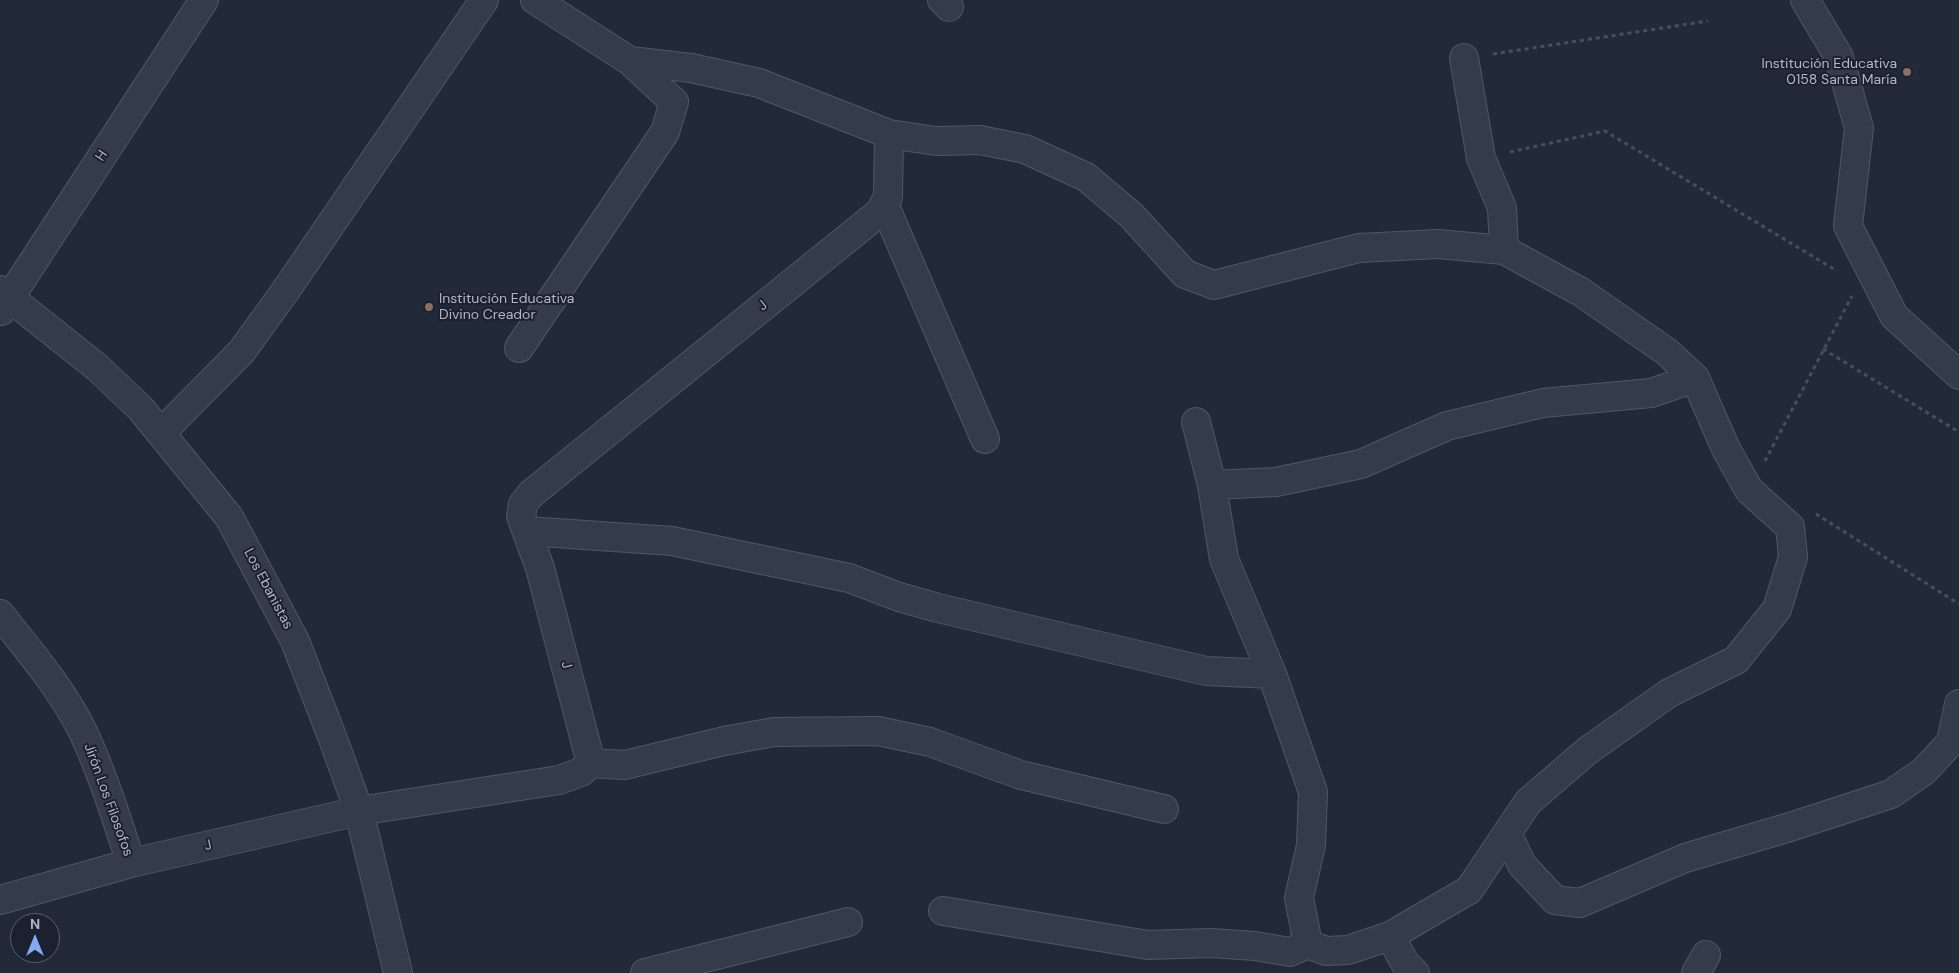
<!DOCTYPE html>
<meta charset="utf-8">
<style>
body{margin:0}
#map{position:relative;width:1959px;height:973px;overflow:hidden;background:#222a39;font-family:"DM Sans",sans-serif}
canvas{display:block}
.north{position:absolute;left:10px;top:913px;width:50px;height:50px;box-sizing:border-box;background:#1b212e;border:1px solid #575d6b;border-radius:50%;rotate:0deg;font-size:14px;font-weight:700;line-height:20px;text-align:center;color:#b0b7c6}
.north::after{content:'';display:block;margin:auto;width:18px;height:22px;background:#84a9f6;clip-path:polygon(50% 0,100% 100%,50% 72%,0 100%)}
</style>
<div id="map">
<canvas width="1959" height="973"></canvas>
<div class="north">N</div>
</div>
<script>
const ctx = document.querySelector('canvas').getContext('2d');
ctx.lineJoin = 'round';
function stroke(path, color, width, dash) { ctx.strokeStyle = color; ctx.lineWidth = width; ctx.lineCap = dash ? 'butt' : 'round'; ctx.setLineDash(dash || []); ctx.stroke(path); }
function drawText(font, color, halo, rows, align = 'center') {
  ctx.font = font + ' "DM Sans",sans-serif'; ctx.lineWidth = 4; ctx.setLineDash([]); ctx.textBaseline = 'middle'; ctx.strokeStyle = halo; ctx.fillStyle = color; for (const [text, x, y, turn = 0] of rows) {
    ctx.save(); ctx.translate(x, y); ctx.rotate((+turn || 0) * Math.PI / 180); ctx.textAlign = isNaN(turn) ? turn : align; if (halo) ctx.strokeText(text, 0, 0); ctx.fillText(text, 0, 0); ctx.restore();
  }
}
const path = new Path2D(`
 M1493,54l215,-33
 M1510,152l95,-21 232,140
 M1823,349l136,83
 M1765,461l87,-165
 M1816,514l143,90`);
const minor = new Path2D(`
 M942,0l7,7
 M1805,0l34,57 20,71 -11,98 46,90 65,59
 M1464,58l17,100 21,50 2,42
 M630,61l61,7 68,15 130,51 47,7 44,-1 45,9 61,28 45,38 54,59 29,11 145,-37 79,-4 66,6 77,42 86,60 28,26 31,71 23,41 41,37 3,30 -16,52 -41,51 -67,33 -82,58 -59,51 -59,88 -79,46 -42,14 -22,1 -18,-7 -9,-46 12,-53 2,-53 -41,-118 -48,-115 -12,-74 -16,-63
 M884,204l101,235
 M0,290l98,78 43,41 88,108 66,124 38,98 26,72 39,162
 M1,311l203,-311
 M519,348l146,-216 9,-30 -44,-41 -95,-61
 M161,433l81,-82 44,-61 198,-290
 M1212,485l64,-3 85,-18 86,-38 96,-23 108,-10 44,-15
 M527,531l145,10 177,37 50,19 39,11 268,63 66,3
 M0,614c30,38 63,76 84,120 19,41 33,86 47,129
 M591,763l-51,-195 -19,-52 2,-12 8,-10 349,-282 8,-15 1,-63
 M591,763l34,2 99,-24 50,-9 104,-1 52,11 91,33 143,34
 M1507,833l15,32 33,35 25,3 105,-45 105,-31 101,-33 33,-23 27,-29 8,-38
 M0,900l131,-37 228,-52 200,-31 22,-8 10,-9
 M943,911l205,34 63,-2 44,3 35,6 18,-8
 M1390,936l15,27 10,10
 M645,973l203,-51
 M1696,973l10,-18`);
const markers = [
 [1907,72,5,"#8d6e63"],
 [429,307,5,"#8d6e63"]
];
const poiNames = [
 ["Institución Educativa",1897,64],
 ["0158 Santa María",1897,80],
 ["Institución Educativa",439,299,"left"],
 ["Divino Creador",439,315,"left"]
];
const streetNames = [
 ["H",102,156,-57],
 ["J",763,306,-39],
 ["Los Ebanistas",268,589,62],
 ["J",566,665,75],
 ["Jirón Los Filosofos",108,800,70],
 ["J",208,846,-13]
];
stroke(minor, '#505764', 30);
stroke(path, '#415357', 3, [4, 4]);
stroke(minor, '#353c49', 28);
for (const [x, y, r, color] of markers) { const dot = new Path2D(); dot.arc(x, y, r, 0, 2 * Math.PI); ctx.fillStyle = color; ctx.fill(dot); stroke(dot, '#1b212e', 2); }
drawText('14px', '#b0b7c6', '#1b212e', poiNames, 'right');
drawText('14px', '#b0b7c6', '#1b212e', streetNames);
</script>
